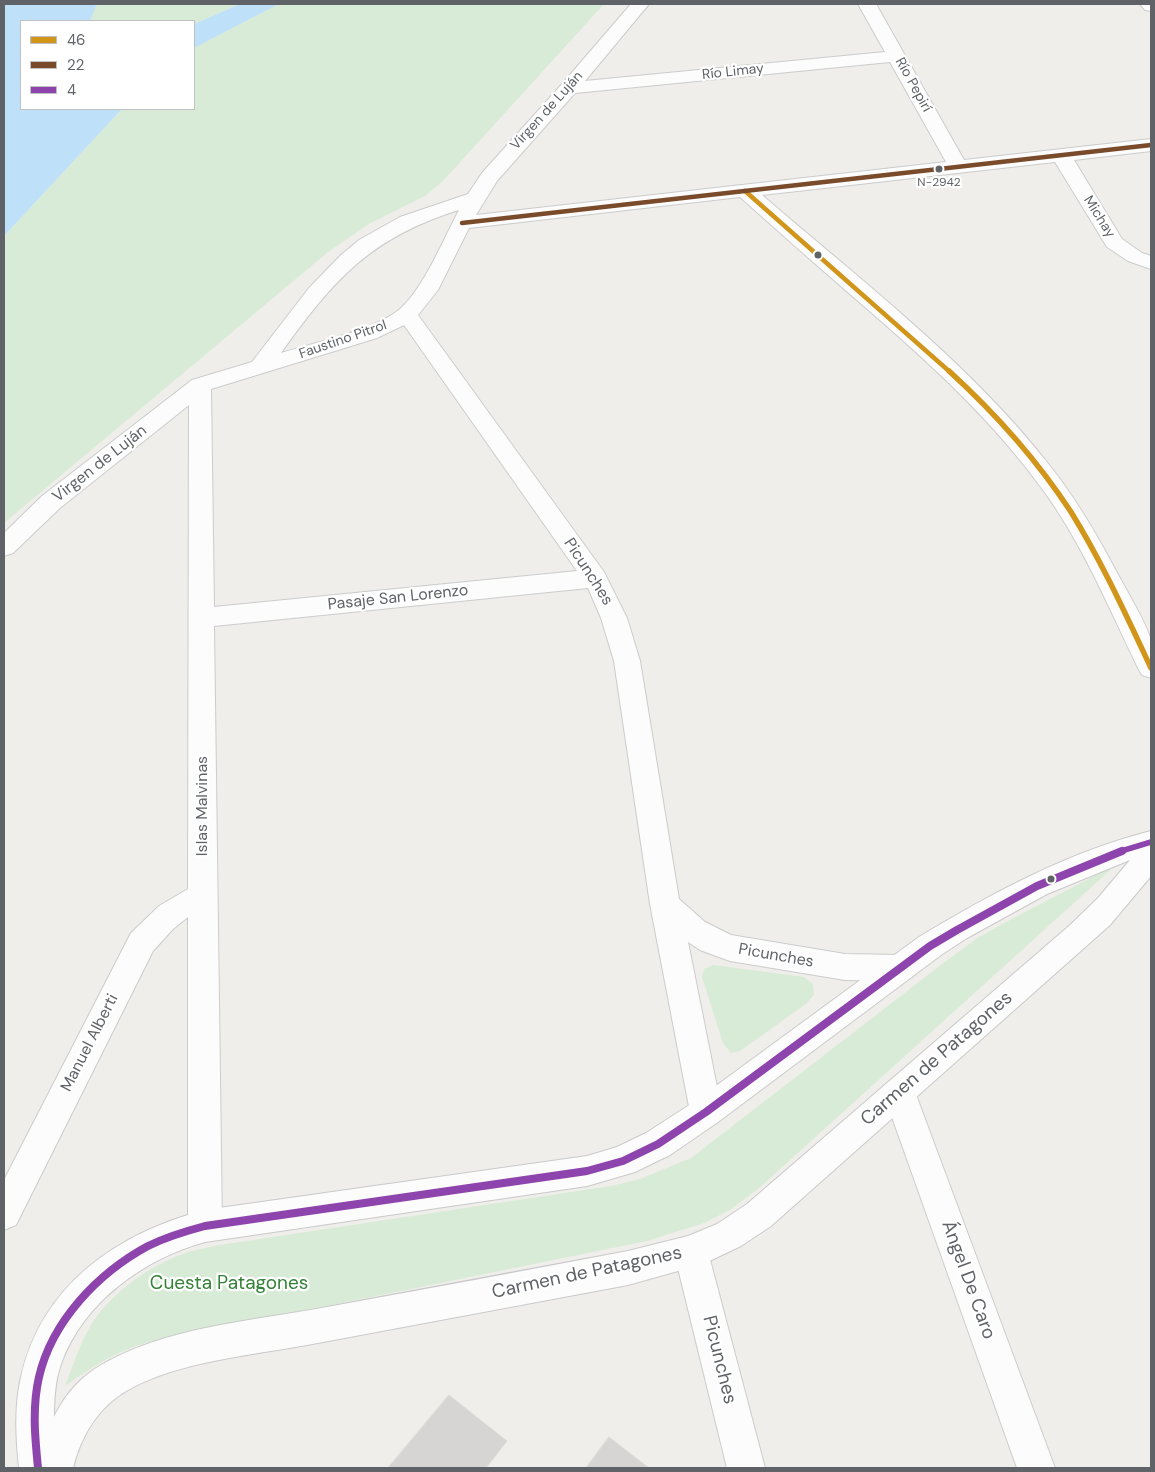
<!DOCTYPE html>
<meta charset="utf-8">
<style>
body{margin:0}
#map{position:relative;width:1155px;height:1472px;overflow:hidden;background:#efeeea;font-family:"DM Sans",sans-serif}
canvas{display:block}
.frame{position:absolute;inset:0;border:5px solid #5f6368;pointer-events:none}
.legend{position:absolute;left:20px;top:20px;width:175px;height:90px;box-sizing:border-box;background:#fff;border:1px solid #bfc1c3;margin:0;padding:6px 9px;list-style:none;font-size:15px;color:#5f6368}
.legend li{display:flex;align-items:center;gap:10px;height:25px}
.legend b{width:25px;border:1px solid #bfc1c3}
</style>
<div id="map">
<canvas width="1155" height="1472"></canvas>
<div class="frame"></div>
<ul class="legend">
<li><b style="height:6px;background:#d1951a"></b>46</li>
<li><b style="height:6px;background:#7a4b2a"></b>22</li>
<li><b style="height:6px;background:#8e44ad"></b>4</li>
</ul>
</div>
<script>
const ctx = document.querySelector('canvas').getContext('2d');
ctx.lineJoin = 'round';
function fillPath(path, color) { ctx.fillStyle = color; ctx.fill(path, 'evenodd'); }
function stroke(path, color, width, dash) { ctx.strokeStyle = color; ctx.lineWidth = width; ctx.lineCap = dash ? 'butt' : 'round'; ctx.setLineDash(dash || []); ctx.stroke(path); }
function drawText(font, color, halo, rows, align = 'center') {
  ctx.font = font + ' "DM Sans",sans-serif'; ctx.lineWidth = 4.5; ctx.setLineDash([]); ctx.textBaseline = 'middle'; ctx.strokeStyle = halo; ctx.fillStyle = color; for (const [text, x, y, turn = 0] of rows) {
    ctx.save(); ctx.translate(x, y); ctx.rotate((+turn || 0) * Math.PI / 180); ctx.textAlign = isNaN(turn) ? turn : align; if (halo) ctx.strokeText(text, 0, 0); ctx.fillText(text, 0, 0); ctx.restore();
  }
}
const green = new Path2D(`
 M97,4h143l-46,20v-3h-104z
 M279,4h325l-161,177 -18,15 -56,28 -41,28 -324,271v-287l118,-127h72v-61z
 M1117,864l-359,325 -28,21 -26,13 -57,18 -502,102c-32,10 -53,24 -80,43 9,-23 17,-50 32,-70 22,-28 53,-50 86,-62 12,-5 25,-6 37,-9l391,-59 29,-7 51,-21 255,-197 33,-24 29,-16z
 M713,965l91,12 9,7 1,11 -8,9 -66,47 -9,2 -8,-10 -21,-66 2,-8z`);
const water = new Path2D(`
 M4,4h93l-7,17h-69v88h101l-118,127z
 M240,4h39l-85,44v-24z`);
const building = new Path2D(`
 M449,1395l58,46 -21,27h-98z
 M609,1437l40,31h-63z`);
const minor = new Path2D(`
 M631,4h18l-64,77 300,-29 -27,-48h18l88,156 187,-21v12l-77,9 48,79 20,14 9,3v13l-23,-8 -21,-14 -52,-85 -293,33c96,83 205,166 284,266 27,33 49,70 69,108 11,21 29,49 36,71 3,11 0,26 0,38l-9,-3 -4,-7c-28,-58 -53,-118 -90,-171 -54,-77 -126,-141 -197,-202 -37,-32 -74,-65 -111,-98l-271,31 -31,62 -20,25 186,257 23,46 13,43 39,238 26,23 26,13 114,19 56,1 11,4 4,9 -4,9 -11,4 -56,-1 -115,-19 -30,-11 -12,-8 34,170 -4,10 -12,5 -12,-5 -4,-10 -40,-208 -36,-243 -13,-43 -13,-30 -374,38 8,600 -5,11 -12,5 -12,-5 -5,-11v-309l-15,12 -20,22 -137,274 -12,5v-50l127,-247 28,-27 29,-17 1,-484 -129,103 -47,45 -9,3v-23l38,-37 150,-116 60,-18 57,-74 32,-33 18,-15 41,-23 68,-23 14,-21 80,-89zM890,62l56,100 -470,53 21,-34 78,-88zM459,210c-15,28 -35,78 -59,99 -25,21 -86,34 -119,44 52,-73 90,-116 178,-143zM404,325l173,246 -363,36 -3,-218 166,-51z
 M1140,4h11v7l-6,-1z
 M899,1078l11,4 5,10 140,376h-38l-134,-376 5,-10z
 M691,1236l12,4 5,12 57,216h-38l-53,-216 5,-12z`);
const secondary = new Path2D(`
 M1151,831v45l-41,49 -339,301 -30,20 -38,18 -75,21c-107,20 -214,40 -321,60 -55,10 -130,17 -179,45 -30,17 -47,46 -55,78h-54c-3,-29 -5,-61 2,-91 21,-93 97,-144 184,-167l382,-54 30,-9 29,-14 48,-31 225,-165c73,-44 149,-85 232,-106zM1130,860l-32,38 -29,28 -322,278 -30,20 -29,12 -60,15c-104,20 -208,39 -312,58 -72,13 -151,19 -215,56 -21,12 -37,31 -47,52 0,-17 1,-36 7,-53 22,-62 83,-105 144,-122l382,-56 48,-14 35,-17 48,-33 223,-167 26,-17 80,-44z`);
const bus1Far1 = new Path2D(`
 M745,191l205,181`);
const bus1 = new Path2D(`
 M949,371c46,42 88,89 122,141 31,50 55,103 80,156`);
const bus2 = new Path2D(`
 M462,223l689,-78`);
const bus3Far1 = new Path2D(`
 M1118,852l33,-10`);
const bus3 = new Path2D(`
 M38,1468c-3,-30 -6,-61 1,-91 13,-56 59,-104 109,-131 18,-9 38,-15 57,-20l382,-55 36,-10 35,-17 48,-32 224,-166 27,-16 80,-44 85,-35`);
const markers = [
 [939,169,4.5,"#5f6368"],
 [818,255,4.5,"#5f6368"],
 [1051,879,4.5,"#5f6368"]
];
const farBusnames = [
 ["N-2942",939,183]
];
const farStreetnames = [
 ["Río Limay",733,72,-6],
 ["Río Pepirí",913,85,61],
 ["Virgen de Luján",547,111,-48],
 ["Michay",1099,217,58],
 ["Faustino Pitrol",343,340,-19]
];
const streetNames = [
 ["Virgen de Luján",100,464,-38],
 ["Picunches",588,572,57],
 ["Pasaje San Lorenzo",398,598,-6],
 ["Islas Malvinas",203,806,-90],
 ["Picunches",776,956,10],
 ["Manuel Alberti",90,1043,-63]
];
const nearStreetnames = [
 ["Carmen de Patagones",937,1059,-41],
 ["Carmen de Patagones",587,1273,-12],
 ["Ángel De Caro",968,1280,70],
 ["Picunches",719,1360,76]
];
const nearParknames = [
 ["Cuesta Patagones",229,1284]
];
fillPath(green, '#d8ebd6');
fillPath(water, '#bfe0f9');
fillPath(building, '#d6d5d3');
stroke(building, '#deddd9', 1);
stroke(minor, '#cbcccc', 2);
stroke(secondary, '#cacacb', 2);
fillPath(minor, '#fdfcfc');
fillPath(secondary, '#fdfcfc');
stroke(bus1Far1, '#d1951a', 4.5);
stroke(bus1, '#d1951a', 5.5);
stroke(bus2, '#7a4b2a', 4.5);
stroke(bus3Far1, '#8e44ad', 5.5);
stroke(bus3, '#8e44ad', 8);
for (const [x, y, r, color] of markers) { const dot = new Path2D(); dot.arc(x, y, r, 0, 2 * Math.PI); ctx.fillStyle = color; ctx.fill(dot); stroke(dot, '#fff', 2); }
drawText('12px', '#5f6368', '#fff', farBusnames);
drawText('14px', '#5f6368', '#fff', farStreetnames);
drawText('16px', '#5f6368', '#fff', streetNames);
drawText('19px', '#5f6368', '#fff', nearStreetnames);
drawText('19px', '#348238', '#fff', nearParknames);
</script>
